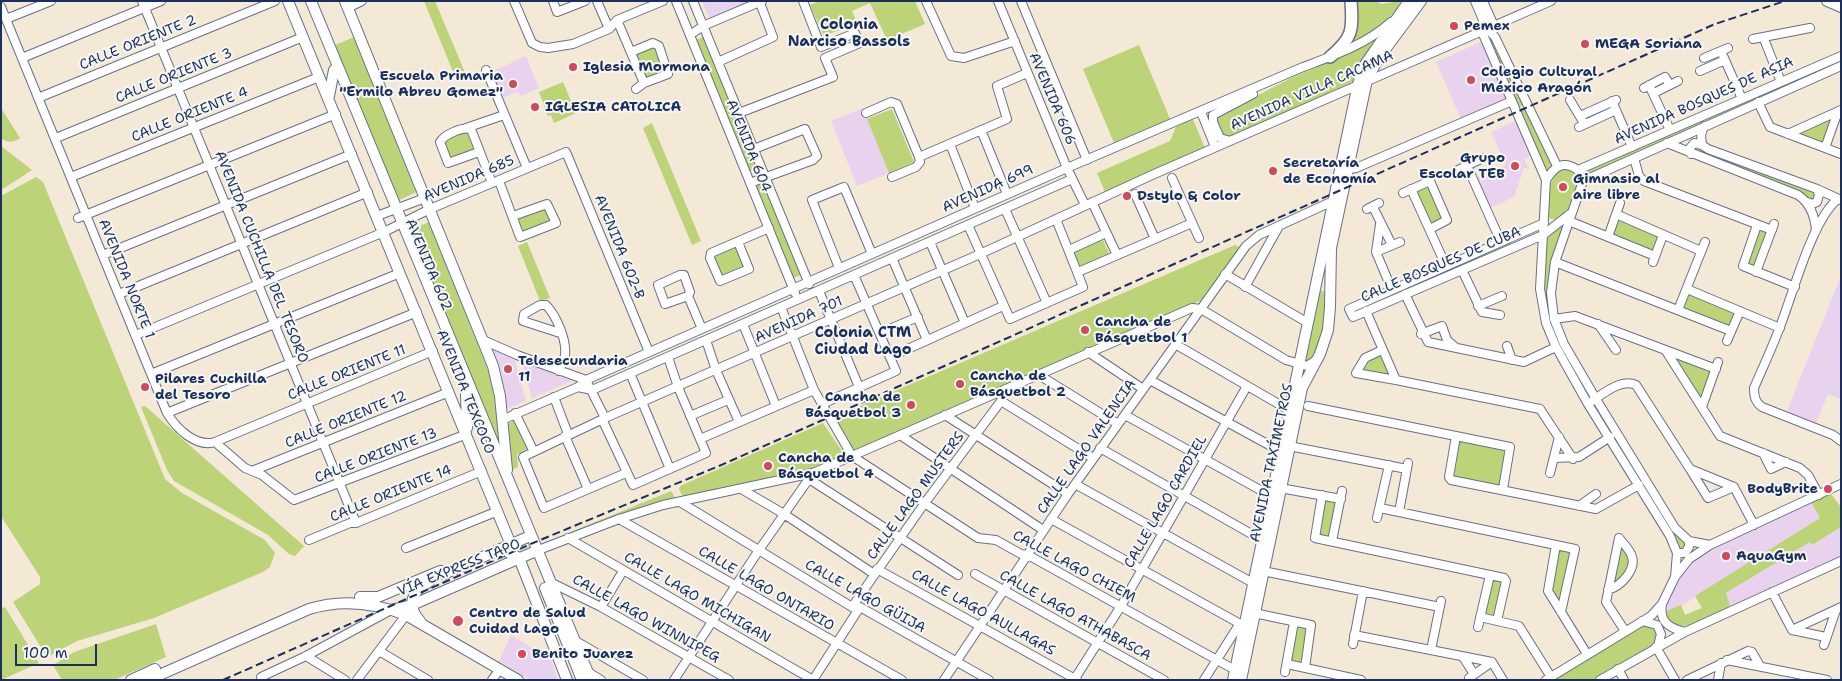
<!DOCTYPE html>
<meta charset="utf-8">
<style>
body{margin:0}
#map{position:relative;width:1842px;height:681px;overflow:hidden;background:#f4e8d7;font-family:"Shantell Sans",sans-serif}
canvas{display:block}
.frame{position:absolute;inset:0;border:2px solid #1b2f5e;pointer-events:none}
.scale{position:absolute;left:15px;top:644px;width:82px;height:22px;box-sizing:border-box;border:2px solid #1b2f5e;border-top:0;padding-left:6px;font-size:15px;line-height:18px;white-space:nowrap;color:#1b2f5e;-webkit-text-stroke:4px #f6f6f2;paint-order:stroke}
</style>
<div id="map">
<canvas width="1842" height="681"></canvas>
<div class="frame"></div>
<div class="scale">100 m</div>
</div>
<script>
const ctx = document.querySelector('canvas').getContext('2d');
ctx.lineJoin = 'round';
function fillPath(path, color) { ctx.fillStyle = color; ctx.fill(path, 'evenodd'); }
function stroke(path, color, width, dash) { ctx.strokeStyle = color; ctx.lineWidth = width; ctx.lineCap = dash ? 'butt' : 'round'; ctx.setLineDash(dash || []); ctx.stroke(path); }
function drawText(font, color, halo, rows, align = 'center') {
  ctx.font = font + ' "Shantell Sans",sans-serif'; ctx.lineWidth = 4; ctx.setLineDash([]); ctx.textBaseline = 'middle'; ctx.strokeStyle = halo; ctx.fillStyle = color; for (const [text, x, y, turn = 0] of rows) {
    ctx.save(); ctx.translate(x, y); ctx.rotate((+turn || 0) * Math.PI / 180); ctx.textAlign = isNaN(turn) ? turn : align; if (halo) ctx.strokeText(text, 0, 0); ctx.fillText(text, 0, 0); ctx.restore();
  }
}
const built = new Path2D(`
 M702,1h50l-42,18z
 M1481,42l25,57 -45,20 -25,-57z
 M526,56l13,32 -18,8 -3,-5 -18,8 -11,-26z
 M863,108l26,65 -32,13 -26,-65z
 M1516,121l15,34 -7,4 5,10 -5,-1 -10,29 -26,12 -13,-30 31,-14 -15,-33z
 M1841,276v123l-13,-5 -12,29 -29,-12z
 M492,349l22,9 12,43 -21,8 -3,-29z
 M521,360l51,21 -40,17z
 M1811,502l10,15 -143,91 -14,4 2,-9 17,-30 9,-10 32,-20z
 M1841,527v29l-111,50 -4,-13 84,-51 2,3z
 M511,635l40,25 7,20h-28l-31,-19z`);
const green = new Path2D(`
 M424,1h11l31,74 -10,4z
 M819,1h96l10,23 -38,16 -17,-37 -18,8 5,12 -33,13 -14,-31z
 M1355,1h21l5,3 20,-3c-11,24 -33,35 -56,48z
 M1384,32l-20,24 -10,25 -127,59h-4l-9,-22 77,-40 56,-24z
 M354,37l65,154 -22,10 -64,-155z
 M703,37l54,131 -8,4 -55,-131z
 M1490,42l17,26 18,37 -7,2z
 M655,45l10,27 -19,8 -11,-28z
 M1139,45l31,74 -56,24 -31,-74z
 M1841,58v6l-257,114 -2,-7z
 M563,82l13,31 -22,10 -3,-8 -3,1 -9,-24z
 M1,108l19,30c-7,5 -12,5 -19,0z
 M1527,108l27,57 -8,8 -26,-61z
 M892,109l22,53 -25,11 -22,-54z
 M1192,117l13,31 -100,44 -8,-19 73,-32 7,-17z
 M1832,118l-9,27 -29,-11z
 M652,123l49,118 -9,4 -49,-117z
 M467,131l7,19 -25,10 -7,-19z
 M1694,145l123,46 -4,11 -118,-50 -3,-4z
 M1,146l31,24 -31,20z
 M1565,169c24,1 9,55 -15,50l-2,-5c1,-18 -2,-37 17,-45z
 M36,177l7,5 122,297 17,14 83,47 10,13 -5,14 -7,5 -109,46 -77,23 -30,16 -34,-55 27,-18v-7l-39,-61v-320z
 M762,181l39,94 -8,3 -38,-94z
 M1428,182l18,38 -17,7 -17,-38z
 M545,206l7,16 -28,11 -7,-16z
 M1619,218l42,18 -6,17 -43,-17z
 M1567,220l-15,55 6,56 130,214 -8,7 -128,-216 -9,-34 2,-66z
 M429,222l63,158 9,75 -93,-224z
 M1759,229l11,3 -15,37 -11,-5z
 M1102,237l8,19 -32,13 -8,-18z
 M1508,241l3,2 -1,4 -113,47v-3z
 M527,242l23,56 -10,3 -22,-55z
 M1235,245l5,2 -1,3 -37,50 -349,153 -21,-35z
 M736,246l10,23 -24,10 -9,-23z
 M1319,290l7,2 1,28 -14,41 -8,1z
 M1688,293l49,20 -5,15 -50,-18z
 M1382,353l11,24 -32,-7 7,-10z
 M1671,354l42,16 -11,31h-2z
 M145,406l159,140 -9,10 -6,-2 -21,-19 -94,-54 -7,-11 -26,-63z
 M514,420l13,29 -10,5 1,13 -10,5 -2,-46z
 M823,423l21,31 -1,4 -40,14 -120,25 -4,-8 1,-3z
 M1457,438l53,10 -7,38 -52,-9z
 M671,491l5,8 -127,42z
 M1830,493l11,14v20l-29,18 -2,-3 -84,51 4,13c-19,10 -55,37 -66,6l17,-7 4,10 17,-7 -7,-12 125,-78 -9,-16z
 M1323,499h15l-7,38h-15z
 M1620,542c14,18 12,32 -9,44z
 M1558,547l13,2 -11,58 -9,-15z
 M1491,579h12l-8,39 -11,-2z
 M5,607l34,56 -38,17v-71z
 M156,624l10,33 -52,23h-52l-9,-15 21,-13z
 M1640,624l14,3 4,6 -3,11 -61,36h-42z
 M1297,625l12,3 -6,37 -14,-3z`);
const minor = new Path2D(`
 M142,1l214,522
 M514,1l18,42 8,4 8,1 25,-4 36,-15 8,-9 46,-19
 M553,1l4,11 28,-11
 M597,1l12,28
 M676,1l119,292
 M693,1l116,283
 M926,1l25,55 13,2 51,-17
 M998,1l69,167 18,37
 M1021,1l66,159
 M1483,1l11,25
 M1,7l166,406c9,15 29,35 48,29l30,26 17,7 32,25 173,-66
 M348,8l14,-7
 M6,19l45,-18
 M617,20l27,63 -8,6
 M1488,29l7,8 62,129
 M1482,32l64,148 -6,109 6,34 10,24 32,57 82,132 7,17 -2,24
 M690,35l13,-9 59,-25
 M1753,39l57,-11
 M1764,39l17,43
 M1721,51l21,48
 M631,52l22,-9 6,3 9,28 -24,9
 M22,58l139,-57
 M1704,58l24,-10
 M718,62l55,-25 -13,-34
 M486,70l41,98
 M1700,71l25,-11
 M1649,85l21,45
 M1644,88l21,-11 5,8
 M1654,93l24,-12
 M38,98l237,-97
 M1570,100l12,20
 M1612,101l20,46
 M1758,102l12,25 71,27
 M1201,112l14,35
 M739,113l94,-36 -8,-19 35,-15 -5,-10 -34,14 -18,-46
 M866,113l25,-11 6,2 22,53 1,5 -4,5 -24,10
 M1580,116l36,-16
 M1705,126c-5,6 -4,11 -3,19l6,4 109,40 24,11
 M1579,127l37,-17
 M466,128l38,-13
 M981,130l26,64
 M1788,134l53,-24
 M56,138l247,-101
 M1230,141l-10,-3 -7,-16v-7l40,-21
 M1667,143l131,52c12,8 17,21 18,36
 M950,144l25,64
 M1825,148l11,-31 4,-6
 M479,152l-31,11 -8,-21c5,-8 22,-15 31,-13l21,54
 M1691,154l-1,-6 4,-5 8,2
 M919,157l88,-38 -10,-33 30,-13
 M1634,158l5,18 5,5 128,49
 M1467,166l34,76
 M1343,170l13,-2 156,-67
 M1578,170l263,-114
 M1456,171l27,-13
 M71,177l248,-100
 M1172,178l27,60
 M1546,180c9,-14 17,-20 32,-10l5,11 -28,81 -4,31 3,26 10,25 32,55 79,129 14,13 21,4
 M499,181l21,56 36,-14 -9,-19 -34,12
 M1583,181l258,-115
 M750,183l63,-23 4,-4 -12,-27 -51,20
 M1411,189l35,77
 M1403,193l27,-12 17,39 -17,9
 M1135,194l20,45
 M1838,199c-25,19 -45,94 -57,125 -8,22 -18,43 -27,64 0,8 1,14 8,19l71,28 8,6
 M1092,202l25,53
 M1807,202l5,2 5,-2 2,-7 -2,-6
 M1373,207l19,38
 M1005,209l42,94
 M1367,209l12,-6
 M1616,214l85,37
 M377,216l48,-18
 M78,218l258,-104
 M1569,221l86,35
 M1544,223l-195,86 4,8 190,-82 27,-21
 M1380,224l-4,28 16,38
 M968,225l42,94 73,-32 -27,-68
 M1757,225l-14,41 52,21
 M1608,237l12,-34
 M738,242l11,27 -29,12 -10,-23 1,-5 58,-25
 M930,242l35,81
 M1069,250l37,-17
 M1376,252l24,-10
 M103,255l249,-101
 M892,258l35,82
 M1555,262l176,69
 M1653,262l10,-27
 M839,268l-27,-68 32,-13 28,67
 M1462,270l20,42 18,3
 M1078,272l114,-49
 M1756,272l18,-48
 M1225,274l83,49
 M1245,287l34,-61
 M1687,289l93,39
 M819,291l40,96
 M119,294l249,-102
 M1405,294l23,48 96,20 32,-15
 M688,296l-23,8 -7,-19 22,-10h4l6,17 -2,4 14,33
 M1478,306l24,-10
 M781,307l33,83 38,66 126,82 18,2 25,14 7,1 207,115
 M1678,310l27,-68
 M1366,311l30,69 144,29
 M1554,319l21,-3 141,53
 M743,324l33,82
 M1598,324l18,26
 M880,333l38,-16
 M1421,334l21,-8 5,14 8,7
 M136,335l248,-103 46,-23 136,-57 83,200
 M483,340l34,15 69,25 19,38
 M706,340l10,30 23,52
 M1727,341l13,-30
 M1175,344l114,66
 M1507,346l5,14
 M1382,350l-17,8 -9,15 40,7
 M1666,351l54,85 80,32 8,7 11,20
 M1088,352l55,37
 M890,357l113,-51
 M559,371c2,-5 5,-11 6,-16 2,-15 -9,-40 -19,-50h-6l-16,9 -1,7 37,12
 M630,373l40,96
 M151,374l249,-101
 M1039,375l79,49
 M1150,380l130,71
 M578,387l14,3 480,-211
 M554,397l14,37
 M1001,401l92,57
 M1592,401c12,-8 30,-23 44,-16l54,84 44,18 20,38
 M822,404l74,-33 -42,-96
 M1308,406l202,41 -7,42
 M1702,407l16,-45
 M1540,409l33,50
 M167,413l250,-101
 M515,413l18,37
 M945,415l123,79
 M1125,415l146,81
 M690,416l38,-16
 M602,419l31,66 73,-32 -28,-66 -10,-30
 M502,420l76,-33 8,-7 481,-212 236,-101c32,-12 62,-22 88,-45
 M900,435l143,95
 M565,436l23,53
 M1456,436l-7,41 2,3 145,29 43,-24
 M700,439l114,-49
 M215,442l218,-91
 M1289,446l118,23
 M1100,448l162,92
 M1763,453l8,16 15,-7
 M1554,458l25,-1 31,-20
 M1690,469l18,29 26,-11
 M252,471l197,-79
 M626,473l-82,35 -21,-51 82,-39 375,-164 172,-79 399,-174
 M1550,473l9,-36
 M809,479l149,96
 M1075,484l178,99
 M1280,488l61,11
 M743,490l41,24 90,60
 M1322,495l-7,43 189,40 2,3 -9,40
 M680,502l172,105h8l129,73
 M1579,506l17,-12
 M1380,508l195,41 -14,63
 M1399,512l9,-49
 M1377,518l12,-53
 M619,519l283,161
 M1051,519l193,107
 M568,538l245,142
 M1619,538l-13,64 19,29
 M309,540l41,-17h6l126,-52
 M1332,541l10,-50
 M1556,545l-8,46 39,63
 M406,548l92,-37
 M536,551l83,-32 44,-14 150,-32 379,-165 9,1 85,51 21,6 9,-6
 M1677,553h8l4,-6v-6
 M877,569l200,111
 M1263,571l177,36
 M975,574l189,106
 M550,582l51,25 128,73
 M1608,590c13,-4 30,-21 23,-36 -3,-6 -8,-11 -12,-16
 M1772,592l20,38 34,7
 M1662,604c-3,18 7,24 23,28
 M601,607l22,-36
 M852,607l72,-103 77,-103
 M1254,613l57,12 -6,43
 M1480,617l39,9 32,51
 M1642,621l15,4 4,9 -3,12
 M1478,627l12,-52
 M1792,630l49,-23
 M1354,635l138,27 11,18
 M574,640l69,40
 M1353,644l10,-53
 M1824,645l12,-35
 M1656,647l19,33
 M1431,650l10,-49
 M379,651l49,29
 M306,656l39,24
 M1463,657l11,17
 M1727,660l100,20
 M1287,664l74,16
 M1618,669l6,11
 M588,672l13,8
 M1285,672l9,-50
 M261,677l45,-21 85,-46
 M1469,678l23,-16
 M357,680l49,-65
 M492,680l8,-11
 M674,680l85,-130 54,-77
 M813,680l47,-73
 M944,680l124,-186 178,-248 13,-11 74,-34
 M1074,680l47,-74 126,-220
 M1204,680l33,-52 7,-2
 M1546,680l105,-64 11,-12 13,-27 14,-18 21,-14 131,-61
 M1600,680l85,-48 156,-71
 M1687,680l61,-29 4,1 8,14
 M1718,680l3,-17`);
const major = new Path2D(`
 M288,1l223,544
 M311,1l280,679
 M345,1l148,365 7,30 7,74
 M1476,1l12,28
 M1827,1l14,6
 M329,96l5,-26
 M466,394l1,34
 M498,551h8l13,7 48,122
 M444,574l86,-38
 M545,588l37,92
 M360,597h18l62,-26h9
 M391,610l21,-5 124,-54
 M420,621c-14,-15 -8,-31 9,-39
 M131,680l24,-11
 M148,680l161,-71c32,-10 66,-6 97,6l112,65
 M1233,680l125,-596 6,-18 45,-65
 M1241,680l61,-292 18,-34 8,-24 2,-23 1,-59 36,-168 11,-21 43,-58`);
const highway = new Path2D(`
 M1330,57c23,-19 23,-27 21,-56`);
const rail = new Path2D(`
 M223,680l310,-137 186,-77 996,-442 70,-23`);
const markers = [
 [1454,26,5,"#d1495b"],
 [1585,44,5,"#d1495b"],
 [573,67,5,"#d1495b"],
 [1471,80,5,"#d1495b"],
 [513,84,5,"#d1495b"],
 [535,107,5,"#d1495b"],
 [1515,166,5,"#d1495b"],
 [1273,171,5,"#d1495b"],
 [1563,187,5,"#d1495b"],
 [1127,196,5,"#d1495b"],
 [1085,330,5,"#d1495b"],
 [508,369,5,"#d1495b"],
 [960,384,5,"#d1495b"],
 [145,387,5,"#d1495b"],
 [911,405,5,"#d1495b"],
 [768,466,5,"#d1495b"],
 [1828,489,5,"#d1495b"],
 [1726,556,5,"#d1495b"],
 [458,621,6,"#d1495b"],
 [522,654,5,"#d1495b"]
];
const poiNames = [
 ["Pemex",1464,26],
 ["MEGA Soriana",1595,44],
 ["Iglesia Mormona",583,67],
 ["Colegio Cultural",1481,72],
 ["México Aragón",1481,88],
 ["Escuela Primaria",503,76,"right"],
 ["\"Ermilo Abreu Gomez\"",503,92,"right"],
 ["IGLESIA CATOLICA",545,107],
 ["Grupo",1505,158,"right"],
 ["Escolar TEB",1505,174,"right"],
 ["Secretaría",1283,163],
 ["de Economía",1283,179],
 ["Gimnasio al",1573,179],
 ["aire libre",1573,195],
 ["Dstylo & Color",1137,196],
 ["Cancha de",1095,322],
 ["Básquetbol 1",1095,338],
 ["Telesecundaria",518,361],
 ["11",518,377],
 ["Cancha de",970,376],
 ["Básquetbol 2",970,392],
 ["Pilares Cuchilla",155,379],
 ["del Tesoro",155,395],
 ["Cancha de",901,397,"right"],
 ["Básquetbol 3",901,413,"right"],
 ["Cancha de",778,458],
 ["Básquetbol 4",778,474],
 ["BodyBrite",1818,489,"right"],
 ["AquaGym",1736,556],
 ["Centro de Salud",469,613],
 ["Cuidad Lago",469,629],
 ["Benito Juarez",532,654]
];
const streetNames = [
 ["CALLE ORIENTE 2",138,43,-22],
 ["CALLE ORIENTE 3",174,76,-22],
 ["AVENIDA VILLA CACAMA",1312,91,-24],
 ["AVENIDA 606",1052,99,67],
 ["AVENIDA BOSQUES DE ASIA",1704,101,-24],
 ["CALLE ORIENTE 4",190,115,-22],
 ["AVENIDA 604",748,146,68],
 ["AVENIDA 685",469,179,-23],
 ["AVENIDA 699",988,189,-24],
 ["AVENIDA 602-B",619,247,68],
 ["AVENIDA CUCHILLA DEL TESORO",261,257,68],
 ["AVENIDA 602",428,265,67],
 ["CALLE BOSQUES DE CUBA",1441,265,-23],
 ["AVENIDA NORTE 1",126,279,68],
 ["AVENIDA 701",799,320,-24],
 ["CALLE ORIENTE 11",347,373,-22],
 ["AVENIDA TEXCOCO",465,392,68],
 ["CALLE ORIENTE 12",346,420,-22],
 ["CALLE LAGO VALENCIA",1087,447,-55],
 ["CALLE ORIENTE 13",376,456,-21],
 ["AVENIDA TAXÍMETROS",1272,463,-78],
 ["CALLE ORIENTE 14",391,494,-22],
 ["CALLE LAGO MUSTERS",916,496,-54],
 ["CALLE LAGO CARDIEL",1166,502,-60],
 ["CALLE LAGO CHIEM",1074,567,28],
 ["VÍA EXPRESS TAPO",459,568,-22],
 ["CALLE LAGO ONTARIO",766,589,30],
 ["CALLE LAGO GÜIJA",865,597,29],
 ["CALLE LAGO MICHIGAN",697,598,30],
 ["CALLE LAGO AULLAGAS",983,613,29],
 ["CALLE LAGO ATHABASCA",1075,616,29],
 ["CALLE LAGO WINNIPEG",646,619,29]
];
const neighbourhoodNames = [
 ["Colonia",849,25],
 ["Narciso Bassols",849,42],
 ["Colonia CTM",863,333],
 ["Ciudad Lago",863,350]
];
fillPath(built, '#e8d2ee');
fillPath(green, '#bdd377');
stroke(minor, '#677088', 10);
stroke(major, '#677088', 12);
stroke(highway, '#677088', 14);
stroke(minor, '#fff', 8);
stroke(major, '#fff', 10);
stroke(highway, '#fff', 11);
stroke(rail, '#1b2f5e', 2, [8, 4]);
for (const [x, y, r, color] of markers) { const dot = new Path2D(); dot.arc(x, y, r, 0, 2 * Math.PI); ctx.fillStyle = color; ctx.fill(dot); stroke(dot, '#f6f6f2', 2); }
drawText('bold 14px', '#1b2f5e', '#f6f6f2', poiNames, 'left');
drawText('14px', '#1b2f5e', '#f6f6f2', streetNames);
drawText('bold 15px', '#1b2f5e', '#f6f6f2', neighbourhoodNames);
</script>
